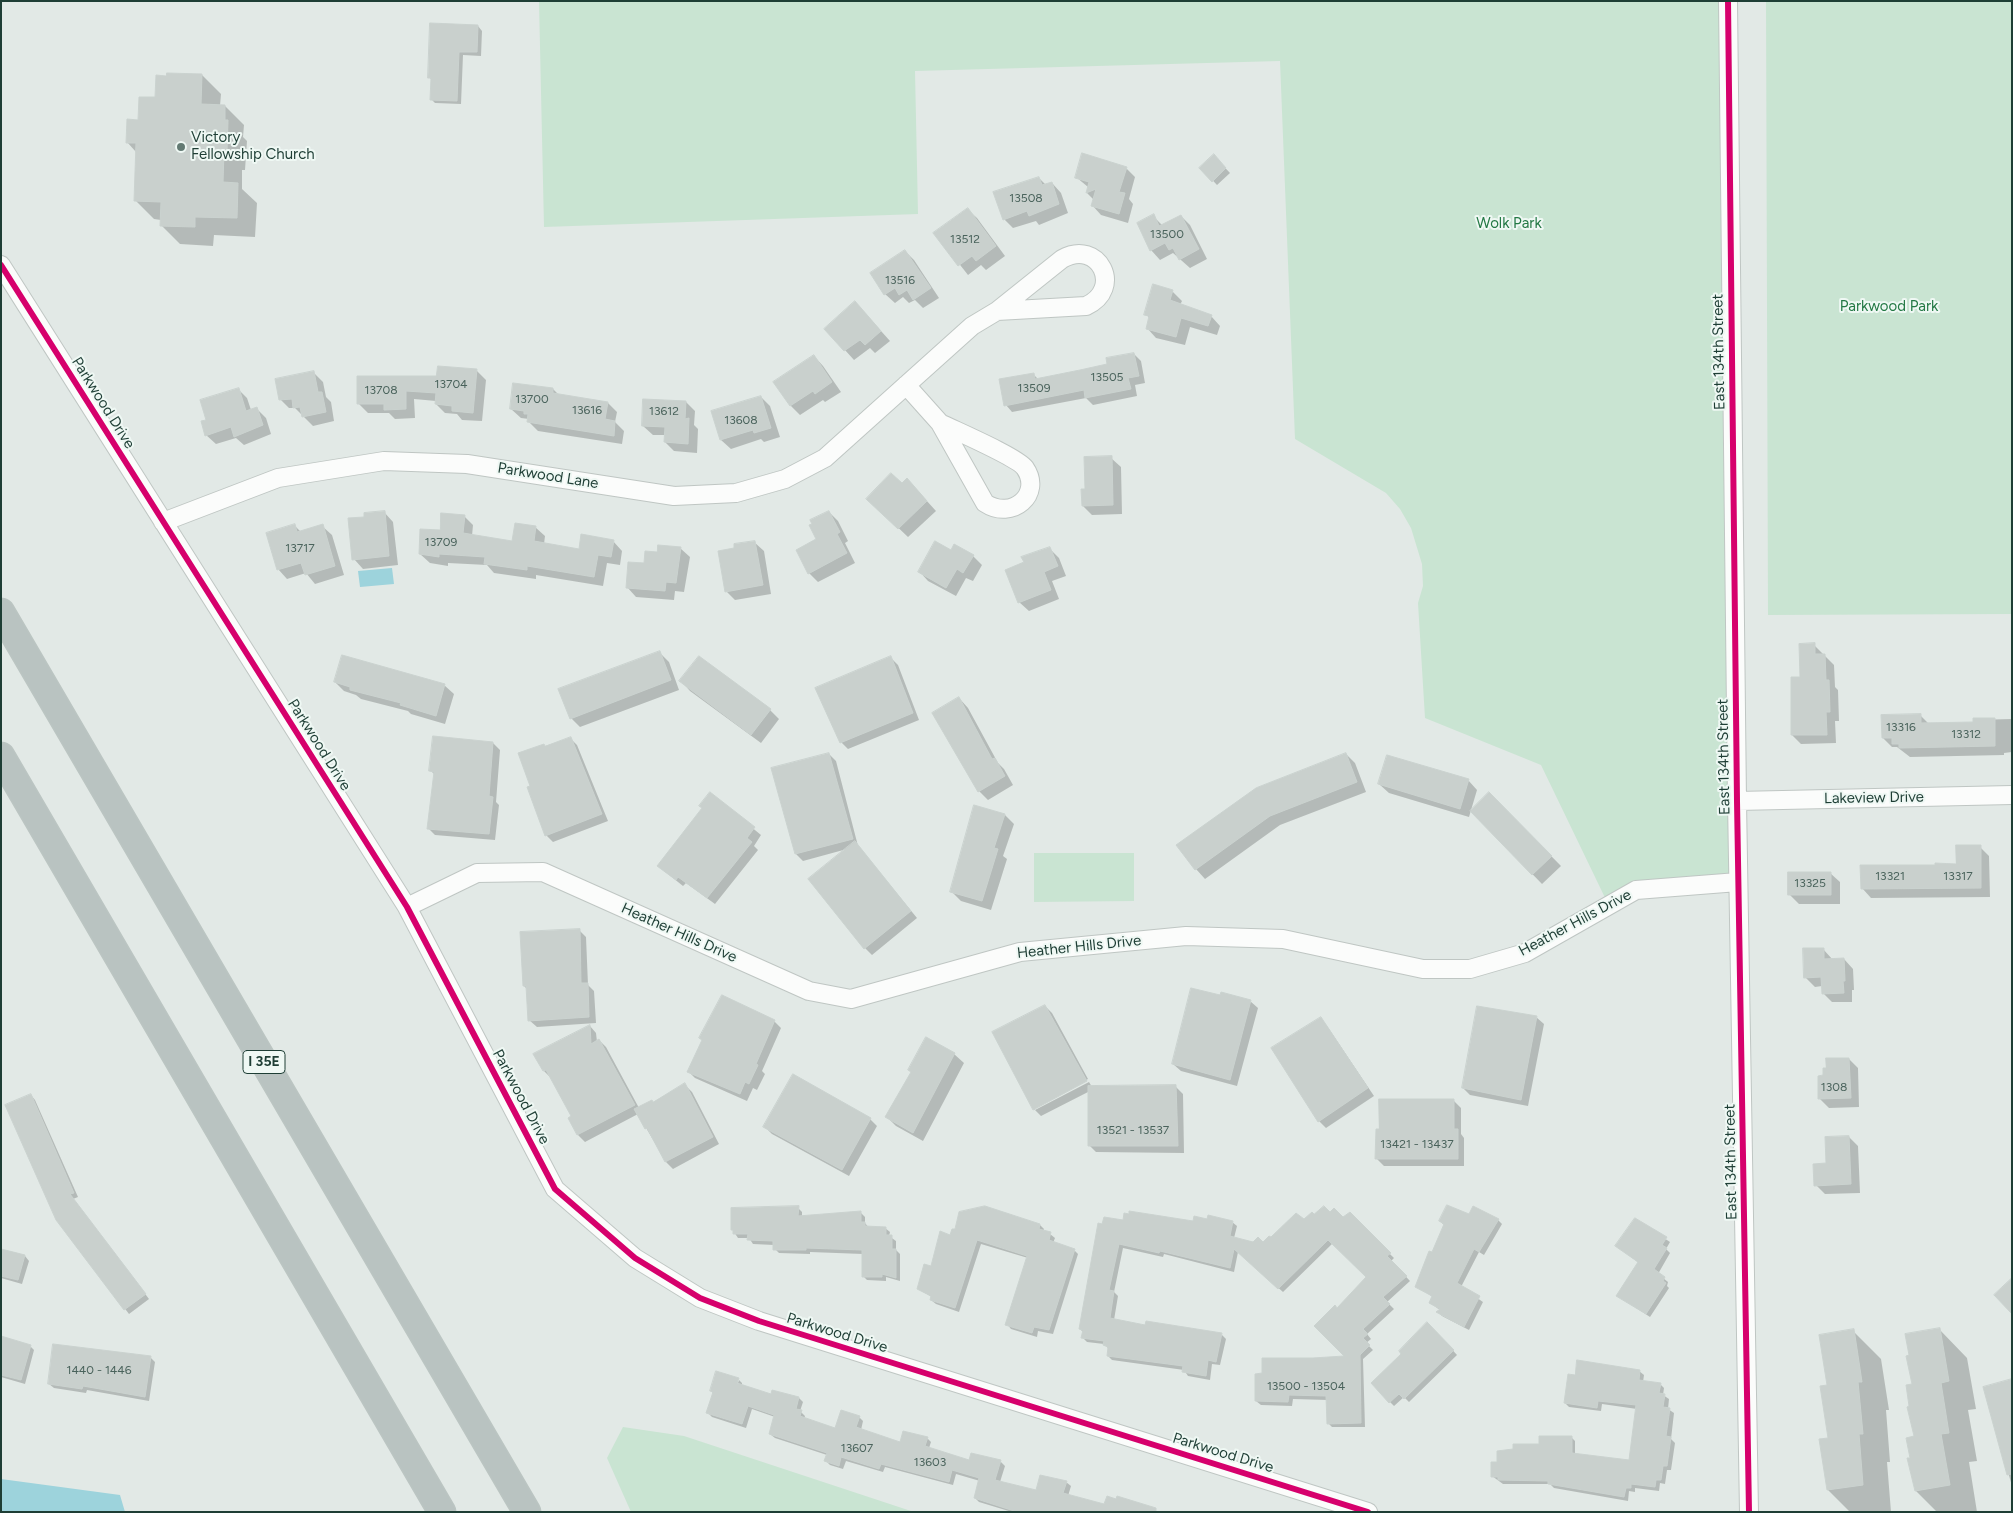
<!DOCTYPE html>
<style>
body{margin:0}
#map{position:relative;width:2013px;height:1513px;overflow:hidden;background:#e2e9e6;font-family:Figtree,sans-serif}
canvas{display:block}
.frame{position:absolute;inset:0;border:2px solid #1e3e35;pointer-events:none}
</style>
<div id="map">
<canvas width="2013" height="1513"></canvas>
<div class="frame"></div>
</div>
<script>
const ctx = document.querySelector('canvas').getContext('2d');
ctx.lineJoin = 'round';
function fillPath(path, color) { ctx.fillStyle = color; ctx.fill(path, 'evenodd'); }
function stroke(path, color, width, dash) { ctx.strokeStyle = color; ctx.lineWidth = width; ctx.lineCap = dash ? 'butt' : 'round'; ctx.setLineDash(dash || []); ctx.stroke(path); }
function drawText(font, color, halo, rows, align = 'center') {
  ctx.font = font + ' Figtree,sans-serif'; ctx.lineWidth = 4; ctx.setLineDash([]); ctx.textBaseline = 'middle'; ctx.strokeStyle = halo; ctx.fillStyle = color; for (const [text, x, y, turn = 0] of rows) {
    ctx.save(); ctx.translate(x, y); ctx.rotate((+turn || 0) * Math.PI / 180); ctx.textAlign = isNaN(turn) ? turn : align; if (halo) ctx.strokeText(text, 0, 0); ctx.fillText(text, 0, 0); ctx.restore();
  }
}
const green = new Path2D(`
 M539,1h1189l10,881 -102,8 -27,16 -68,-141 -116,-47 -7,-115 5,-17 -1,-22 -11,-36 -11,-19 -14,-16 -91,-54 -15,-378 -365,10 3,143 -374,13z
 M1766,1h246v613l-244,1z
 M1034,853h100v48l-100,1z
 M623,1427l61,9 230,76h-283l-24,-54z`);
const water = new Path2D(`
 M392,568l2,16 -34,3 -2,-16z
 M1,1479l119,16 5,17h-124z`);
const shadow = new Path2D(`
 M478,26l4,5 -1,25 -18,-1 -2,49 -26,-1 -4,-4 1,-19 -3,-3z
 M202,75l19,19 -1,12h5l19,19 -1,12 4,4 -2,29h-3v19l15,14 -2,34 -41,-2 -1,11 -33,-2 -19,-19v-5l-7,-1 -19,-19 1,-48 -9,-10 13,-21 16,-23z
 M1214,156l16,17 -13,12 -16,-17z
 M1126,168l9,9 -6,22 4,5 -5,19 -27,-8 -9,-10 2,-5 -7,-7 1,-6 -12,-10z
 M1039,178l7,7 6,-2 9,10 7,20 -29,12 -3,-4 -23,7 -9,-9z
 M967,209l10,9 28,38 -19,14 -5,-5 -13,10 -33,-42z
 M1153,216l10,10 18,-10 9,9 17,34 -17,9 -17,-15 -13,7 -9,-10z
 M905,251l9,9 25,38 -16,10 -8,-8 -6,3 -6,-6 -8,6 -10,-9z
 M1172,291l10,10 -2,4 31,11 9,10 -3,9 -27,-8 -5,18 -29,-7 -9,-10 3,-9 -4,-5z
 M864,312l26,29 -15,12 -5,-5 -16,12 -28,-31z
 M1134,354l7,7 4,22 -10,2 2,11 -44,9 -7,-7 -74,14 -6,-7 27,-31 6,6 70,-15z
 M814,356l9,10 18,26 -16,10 -2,-2 -23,15 -9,-9 -16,-24z
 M476,370l10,10 -4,41 -20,-1 -5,-6 -12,-1 -9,-9v-3l-22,-2 1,19 -20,1 -6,-6h-21l-9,-9z
 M314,373l9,9 3,15 5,5 3,19 -21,5 -18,-18h-6l-9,-9z
 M238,389l9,9 4,12 6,-1 9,9 5,16 -27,11 -8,-7 -20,6 -10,-9 2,-14z
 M553,389l6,6 49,8 9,9 -2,10 9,9 -2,13 -84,-13 -9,-9v-3l-8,-1 -10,-9z
 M761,397l9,9 10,31 -16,5 -3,-3 -30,10 -10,-9z
 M686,402l9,9 -1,14 4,4 -1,24 -23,-2 -9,-9v-7h-12l-10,-9z
 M1111,458l10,9 1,47 -30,1 -9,-9 3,-16z
 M902,485l14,4 20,22 -28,26 -40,-38z
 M384,512l9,10 5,43 -35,4 -9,-10 11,-41z
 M829,512l9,9 10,20 -3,2 10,20 -37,19 -9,-9 9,-33z
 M464,516l9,9 -1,11 41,6 22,-15 10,9 -1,8 36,6 33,-9 9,10 -2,14 -13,-2 -4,23 -67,-11v4l-42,-6 -7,-8 -39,-2v3l-18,-3 -10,-9 22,-22z
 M295,526l6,6 21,-6 10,9 12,40 -29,9 -9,-11 -19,6 -9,-10z
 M754,542l10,9 7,43 -36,6 -9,-9 10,-42z
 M680,548l10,9 -6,35 -9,-1 -1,9 -38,-3 -9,-10 18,-23 14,-10z
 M1050,549l9,9 7,18 -14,5 7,18 -30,12 -10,-9 6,-39z
 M951,551l22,5 9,9 -9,16 -7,-3 -10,18 -28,-15 -9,-10z
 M1814,645l20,20 1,22 3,3 1,31h-4l1,22 -35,1 -9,-9 9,-57z
 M659,652l10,10 10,28 -99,37 -9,-9z
 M891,658l7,7 21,55 -71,29 -7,-7z
 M681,681l89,29 9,9 -18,24 -71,-52z
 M335,682l109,3 10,9 -9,30 -34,-10 -3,-3 -47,-12 -5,-4 -12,-4z
 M959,698l9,10 30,55 6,6 9,16 -25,15 -9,-9z
 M1920,715l9,9 45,-1v-3l38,-1v33l-8,1v2l-94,2 -13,-10h-5l-9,-9z
 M570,738l7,7 31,76 -55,21 -7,-7 -14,-48z
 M493,743l7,7 -4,52 3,3 -4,35 -60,-5 -7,-7 7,-53 -4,-4z
 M829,754l7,7 22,85 59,72 -45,37 -7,-7 -18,-99 -44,12 -7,-7 -23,-85z
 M1346,754l9,9 11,29 -86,33 -75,54 -9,-10z
 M1468,780l9,10 -8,27 -80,-24 -10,-9z
 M710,793l51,42 -7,11 4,4 -43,54 -29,-21 -3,3 -25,-20 45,-58z
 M1489,793l72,73 -19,18 -71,-73z
 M1005,815l9,9 -11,32 4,3 -16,51 -30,-9 -9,-9z
 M1980,847l9,9 1,41 -119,1 -9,-10 95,-23z
 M1830,873l10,9v22h-41l-9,-9z
 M579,930l7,7 2,48 6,6 2,32 -59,4 -8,-7 -1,-30 -4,-4z
 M1823,949l10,11 11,-1 9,10 1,21h-2v12h-20l-9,-9 -1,-7 -7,1 -10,-10z
 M1250,1001l8,7 -21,78 -56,-15 -8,-7z
 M1045,1006l7,7 36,66 -53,28v3l-1,-1z
 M1536,1017l8,7 -16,82 -58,-11 -7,-7z
 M1320,1019l7,7 47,70 -48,32 -7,-7 -46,-73z
 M774,1021l7,7 -19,43 3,3 -8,16 -4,-2 -6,13 -52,-23 -7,-7z
 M590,1026l6,7 1,9 2,-2 7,7 33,61 15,-5 31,-18 7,7 27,52 -46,25 -7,-7 -28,-48 -53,28 -7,-7 -8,-17 3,-1 -22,-39 -7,-7z
 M954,1054l10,9 -41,78 -27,-15 -9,-9z
 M1849,1059l9,9 1,39 -30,1 -9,-9 4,-23 3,-7z
 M1089,1082l3,5h84l7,7 1,59 -88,-1 -7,-7 1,-54 -49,25 -6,-6z
 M31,1095l4,5 43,97 -5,2 76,100 -20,15 -72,-95z
 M1454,1101l7,7v26l3,4v28h-80l-7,-7z
 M870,1119l7,7 -28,50 -77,-42 -7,-7z
 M1849,1137l9,9 2,47 -35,1 -9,-9 11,-20z
 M798,1208l4,4v5l59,-4 4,4v6l4,5h16l5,4 -1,4 7,5v9l4,4v27l-14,-4v4l-19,-1 -4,-4v-22l-53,-2v2l-31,-1 -4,-4 -1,-4 -21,-1 -4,-6h-11l-6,-9z
 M1330,1214l13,4 6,-4 45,44 -3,3 19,20 -23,21 7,7 -27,25 4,5 -5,4 7,7 -10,9 2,68h-33l-4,-4v-23l-35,-1 -1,7 -31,-1 -5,-4 57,-41 34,-3 -9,-47 30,-33 -35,-34 -50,49 -45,-40 -4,20 -70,-18 -1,3 -40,-9 -9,44 4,4 -4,24 32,7 76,8 4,4 -6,26 -8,-1 -2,16 -22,-4 -4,-6 -72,-10 -4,-4 1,-7 -5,-5 -17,-2 -4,-4 1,-5 -4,-4 44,-107 70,1 14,-3 24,2 5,4 -3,12 29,6 51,-28z
 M1470,1215l28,5 4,4 -18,31 -5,-3 -18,35 22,15 -14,28 -27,-14 -4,-4 2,-2 -10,-7 3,-6 -16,-10 28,-61 -5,-5z
 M1635,1219l35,23 -4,7 4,4 -12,21 10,8 -1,4 2,2 -19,29 -32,-21 21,-33 -22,-17z
 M1040,1225l4,4 -1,2 7,3 5,4 -2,5 21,7 4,4 -25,80 -15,-3 -1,6 -26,-8 -4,-5 21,-66 -47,-14 -22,68 -23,-8 -5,-4 1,-3 -14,-8 33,-53z
 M1,1250l24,6 4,5 -7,23 -21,-6z
 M1428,1323l29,32 -48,47 -5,-5 -10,9 -4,-4 13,-48z
 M1939,1329l28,29 9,51 -8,1 9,51 -8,1 8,50h-40l-21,-21 -5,-32 4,-22 -4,-30 3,-22z
 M1853,1331l28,28 8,51h-3l4,52h-3l4,50h-41l-22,-22 1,-104z
 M1,1337l29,9 4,4 -9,34 -24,-7z
 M150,1357l5,5 -6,39 -62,-11 -1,3 -32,-5 -5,-4z
 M1639,1371l5,4 -1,7 17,2 4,4 -1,7 6,4 -1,10 6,4 -3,26 4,4 -4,27h-4l-2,14 -5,-1 -1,8 -24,-3v4l-6,-1 -1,10 -74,-13 -4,-4h-47l-11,-8 7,-12 41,-19 31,-8 4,4v14l55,6 7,-52 -35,-5 -1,7 -32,-4 -4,-4z
 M738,1379l-2,10 3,-9 3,3v2l30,10 1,-4 26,7 4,4 -3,9 5,5 -1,3 32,10 23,-12 4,4 -2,9 40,13 26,-5 4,4 -2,6 41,13h30l5,5 -5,16 37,10 29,-10 5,4 -3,10 69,16h-125l-33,-10 -4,-4 5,-17 -24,-7 -3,11 -68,-18 -2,5 -37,-11 -3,8 -13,-4 -5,-5 2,-5 -52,-17 -5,-4 5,-17 -23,-8 -6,19 -34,-11 -4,-4 6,-19 -3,-3z
 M2012,1381v105l-28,-98z`);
const building = new Path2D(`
 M430,23l48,2 -1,27h-18l-2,49 -27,-1 1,-22h-3z
 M167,73l35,1 -1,30 24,1v15h3l-1,31h-3l-1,31 15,1 -1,35 -42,-1v10l-35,-1 1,-24 -27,-1 2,-58h-10l1,-24 11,1 1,-23h16l1,-22 10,1z
 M1082,153l45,14 -8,25 6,1 -6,21 -28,-8 5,-17 -10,4 3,-11 -14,-4z
 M1214,154l12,14 -14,14 -13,-14z
 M1039,177l3,8 10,-3 7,22 -30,12 -2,-5 -24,9 -10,-28z
 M968,208l28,38 -20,15 -4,-5 -14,10 -25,-33z
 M1154,214l5,12 22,-11 18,34 -20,11 -6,-12 -4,2 -4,-7 -15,8 -13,-28z
 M905,250l26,38 -18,12 -6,-10 -8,5 -4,-7 -11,7 -14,-22z
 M1153,284l20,6 -3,10 42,15 -4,11 -27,-8 -5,19 -30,-8 3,-13 -5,-1z
 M855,301l26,30 -16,14 -5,-5 -16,11 -20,-22z
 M1134,353l5,23 -11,2 3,11 -46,9 -1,-8 -80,16 -5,-27 35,-6 1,6 45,-9 27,-6 -1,-6z
 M814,355l18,27 -17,12 -2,-3 -23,15 -17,-24z
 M438,366l39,3 -4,44 -21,-2v-5l-17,-2 1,-11 -30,-2v18l-22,1v-6h-27v-28h79z
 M314,371l4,21h4l4,20 -24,5 -2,-10 -7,1 -1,-9 -13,1 -4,-21z
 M513,383l40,5v5l55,9 -3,17 10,2 -1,15 -87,-14 1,-8h-4v-3l-14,-2z
 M239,388l7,23 11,-4 6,18 -29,12 -3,-10 -26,9 -4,-15 5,-1 -6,-20z
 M761,396l10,32 -17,5 -1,-3 -33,10 -9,-29z
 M643,399l43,2 -1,18 4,-1 -1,26 -24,-2 1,-15 -23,-1z
 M1112,456l1,49 -31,1 -1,-17h4l-1,-32z
 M891,473l11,10 5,-5 20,23 -29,28 -32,-30z
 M385,511l4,45 -37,4 -4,-42 16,-1v-4z
 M829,511l11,21 -3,2 10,19 -39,21 -12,-24 20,-11 -7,-14 3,-1 -2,-4z
 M441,513l24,2 -2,18 49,8 3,-18 21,3 -2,15 45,8 2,-15 33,6 -3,17 -13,-2 -4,22 -67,-11v4l-43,-6 1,-7 -46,-3v3l-20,-3 1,-25 20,1z
 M295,524l2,8 26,-8 12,42 -30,9 -4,-12 -24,7 -11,-37z
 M755,541l8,44 -38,7 -7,-41 16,-3v-4z
 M935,541l16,9 3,-6 20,11 -11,18 -6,-4 -11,19 -28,-16z
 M658,545l23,2 -5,36 -10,-1 -1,9 -39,-3 2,-26 16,1 1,-12 12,1z
 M1050,547l8,19 -14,6 7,18 -33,13 -13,-33 19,-8 -3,-5z
 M1815,643v11h10l1,26h3l1,32h-4l1,23h-36v-58h9l-1,-33z
 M660,651l11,29 -101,39 -12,-30z
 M342,655l103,29 -9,32 -36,-11 1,-2 -51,-13v-3l-16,-5z
 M699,656l72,53 -20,26 -72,-54z
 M891,656l22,57 -73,30 -25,-55z
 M959,697l33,62 3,-1 10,18 -27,16 -46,-79z
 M1921,714v9l52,-1v-4h22v28l-96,2v-4h-7v-6h-10l-1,-23z
 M433,736l60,6 -4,54 4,1 -4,37 -62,-5 7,-57 -5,-1z
 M571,737l31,77 -57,22 -18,-49 3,-1 -12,-33 26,-9 1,2z
 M829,753l24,86 -58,15 -24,-86z
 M1346,753l11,29 -87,34 -75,54 -19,-25 80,-57z
 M1387,755l82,24 -9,30 -82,-25z
 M710,792l45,35 -8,11 5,4 -45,56 -29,-21 -2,3 -19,-14 45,-58 -3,-2z
 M1489,792l63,64 -20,19 -62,-64z
 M974,805l31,9 -11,34 4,1 -16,52 -32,-9z
 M855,841l56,70 -47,38 -56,-70z
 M1956,845h25v43l-120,1 -1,-24h75v-2l21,1z
 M1788,872h43v23h-43z
 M580,929l1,54h7l1,34 -61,4 -2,-35h-3l-3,-54z
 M1803,948h21v11l20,-1 1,23h-2l1,12 -22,1 -1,-17 -17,1z
 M1191,988l29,7 1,-3 30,8 -21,80 -58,-16z
 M722,995l53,25 -19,44 2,1 -9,19 -4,-2 -5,12 -53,-22 15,-32 -3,-2z
 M1045,1005l42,76 -54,29 -41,-78z
 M1477,1006l60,10 -16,84 -59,-12z
 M1321,1017l47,71 -50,34 -47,-74z
 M590,1025l1,19 8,-5 36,66 -58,30 -9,-17 3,-2 -25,-46 -3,1 -10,-17z
 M926,1037l29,16 -42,80 -28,-16 26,-45 -3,-2z
 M1826,1058h23l2,40 -33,1v-23l5,-1v-7h3z
 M793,1074l78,44 -29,52 -79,-43z
 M685,1083l28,54 -48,25 -18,-34 -2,1 -11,-20 18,-9 1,2z
 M1176,1085l2,61h-90v-60z
 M31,1094l43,99 -4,1 76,100 -22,16 -68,-90 -51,-115z
 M1379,1099h75v30h4v30h-83l1,-30h3z
 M1849,1136l2,48 -37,2 -1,-22 13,-1 -1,-26z
 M1447,1205l22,9 4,-8 26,13 -20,33 -5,-3 -17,34 23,13 -16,31 -28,-15 4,-3 -11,-6 3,-7 -17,-9 14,-36 3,1 12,-28 -5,-3z
 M799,1206l-1,10 63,-5v11h4v4l21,1v8h6v14h4v29l-14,-4v3h-20v-27l-56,-2v2h-33v-9l-26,-1 1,-6h-15v-4h-2v-22z
 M985,1206l55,18 -1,5 12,3 -2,8 26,9 -26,81 -15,-3 -2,6 -27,-8 22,-69 -50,-16 -22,68 -25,-8 1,-4 -14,-7 7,-25 7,2 9,-35 10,4 2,-6h3l4,-17z
 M1324,1206l6,6 4,-4 9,9 7,-5 41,41 -4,3 20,20 -24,21 7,7 -27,25 5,5 -5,4 7,7 -10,10 1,68 -34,1 -1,-28 -37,-1 -1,7 -33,-1v-27l7,-1v-15h51l31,-2 -30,-30 21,-21 2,3 29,-31 -38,-37 -50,49 -44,-40 -4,19 -70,-17 -1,2 -40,-9 -10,46 5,1 -4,27 35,7 1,-4 76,12 -6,29 -8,-2 -2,16 -24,-4 1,-6 -76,-10 1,-9 -5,-2 1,-4 -23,-3 2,-8 -4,-1 19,-106 4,1 2,-7 19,3 1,-7 5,1v-3l64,10 1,-5 13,3 1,-4 25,6 -3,15 23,6 5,-5 5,5 6,-6 2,1 25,-24 8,6 8,-7 2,2z
 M1635,1218l32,19 -5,8 5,3 -13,21 11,8 -2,4 3,2 -20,31 -30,-18 22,-34 -23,-16z
 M1,1249l24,6 -7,25 -17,-4z
 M2012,1278v36l-18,-19z
 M1427,1322l27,28 -50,49 -5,-5 -10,9 -18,-20 30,-29 -2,-3z
 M1940,1328l9,53 -8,2 8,50 -8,1 9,51 -35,6 -8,-33h3l-4,-20 8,-2 -7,-29 2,-1 -3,-21 6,-1 -6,-28 3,-1 -4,-21z
 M1854,1329l8,53h-4l5,52h-4l4,51 -36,5 -8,-51 9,-1 -8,-52 7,-1 -8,-50z
 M1,1336l30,9 -10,35 -20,-5z
 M53,1344l98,12 -6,41 -62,-11 -1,3 -34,-5z
 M1577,1360l63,10 -1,10 22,3 -2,10 6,1 -2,13 7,1 -4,28 5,1 -4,29h-4l-2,14h-5l-1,7 -24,-3v4h-5l-2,9 -76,-13v-3l-50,-1v-3h-7v-15h6v-11l16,-2v-5h26v-8h33v17l57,7 7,-55 -38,-4 -1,7 -33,-5 4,-29 7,1z
 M716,1371l23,7 -2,5 34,11 1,-4 27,7 -3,12 6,1 -2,6 35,12 6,-18 19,6 -4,11 44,15 3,-11 25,6 -3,9 44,14 2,-7 30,7 -6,20 41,10 4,-15 27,6 -4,12 41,11 3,-8 9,3 1,-3 39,12v4h-139l-43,-14 5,-20 -27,-8 -3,12 -68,-18 -2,5 -38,-12 -2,9 -15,-5 3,-8 -58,-19 5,-19 -26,-9 -6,18 -36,-11 7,-21 -3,-1z
 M2012,1379v95l-5,1 -24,-88z`);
const minor = new Path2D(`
 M1728,1l9,800 12,711
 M1,265l406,642 148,282 80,69 65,40 59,23 609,191
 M906,385l34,38 45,80c27,18 58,-9 40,-35 -8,-11 -69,-37 -85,-45
 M163,522l115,-44 106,-17 83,3 207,32 62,-3 49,-14 40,-21 147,-132 25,-15 65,-52c37,-21 62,30 24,47l-89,5
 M1737,801l275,-6
 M407,907l70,-34 66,-1 266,119 42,8 169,-47 166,-16 97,3 140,30h47l55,-16 111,-63 102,-8`);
const highway = new Path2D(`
 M1,612l526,900
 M1,756l441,756`);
const cycleway = new Path2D(`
 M1728,1l9,800 12,711
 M1,265l406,642 148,282 80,69 65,40 59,23 609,191`);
const markers = [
 [181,147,5,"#637a73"]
];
const numberNames = [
 ["13508",1026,198],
 ["13500",1167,234],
 ["13512",965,239],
 ["13516",900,280],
 ["13505",1107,377],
 ["13704",451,384],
 ["13509",1034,388],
 ["13708",381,390],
 ["13700",532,399],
 ["13616",587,410],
 ["13612",664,411],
 ["13608",741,420],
 ["13709",441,542],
 ["13717",300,548],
 ["13316",1901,727],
 ["13312",1966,734],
 ["13321",1890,876],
 ["13317",1958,876],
 ["13325",1810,883],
 ["1308",1834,1087],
 ["13521 - 13537",1133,1130],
 ["13421 - 13437",1417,1144],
 ["1440 - 1446",99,1370],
 ["13500 - 13504",1306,1386],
 ["13607",857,1448],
 ["13603",930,1462]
];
const shields = [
 [264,1062,42]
];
const shieldNames = [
 ["I 35E",264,1062]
];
const poiNames = [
 ["Victory",191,138],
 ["Fellowship Church",191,155]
];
const parkNames = [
 ["Wolk Park",1509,224],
 ["Parkwood Park",1889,307]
];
const streetNames = [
 ["East 134th Street",1719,352,-91],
 ["Parkwood Drive",103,403,58],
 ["Parkwood Lane",548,476,9],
 ["Parkwood Drive",319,745,58],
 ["East 134th Street",1724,757,-91],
 ["Lakeview Drive",1874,798,-1],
 ["Heather Hills Drive",1575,923,-28],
 ["Heather Hills Drive",679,933,24],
 ["Heather Hills Drive",1079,947,-6],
 ["Parkwood Drive",521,1097,62],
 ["East 134th Street",1731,1162,-91],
 ["Parkwood Drive",837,1333,17],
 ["Parkwood Drive",1223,1453,17]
];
fillPath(green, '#c9e4d2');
fillPath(water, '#9dd3dc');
fillPath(shadow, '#0003');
fillPath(building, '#c9d0cd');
stroke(building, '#cad2cf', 1);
stroke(minor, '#bfc6c3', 20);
stroke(highway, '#bbc5c2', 29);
stroke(minor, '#fbfcfb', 18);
stroke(highway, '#b9c3c1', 26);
stroke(cycleway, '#d6006c', 6);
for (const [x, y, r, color] of markers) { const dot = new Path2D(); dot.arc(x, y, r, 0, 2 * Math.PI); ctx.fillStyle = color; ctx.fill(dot); stroke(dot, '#eff8f4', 2); }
drawText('12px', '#4a635c', null, numberNames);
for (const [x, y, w] of shields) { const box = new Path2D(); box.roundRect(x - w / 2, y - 11.5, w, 23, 4); ctx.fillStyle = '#eff8f4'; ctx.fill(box); stroke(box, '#1e3e35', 1); }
drawText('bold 14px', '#1e3e35', null, shieldNames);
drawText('15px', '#1e3e35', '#eff8f4', poiNames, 'left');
drawText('15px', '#247945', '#eff8f4', parkNames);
drawText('15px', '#1e3e35', '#eff8f4', streetNames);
</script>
